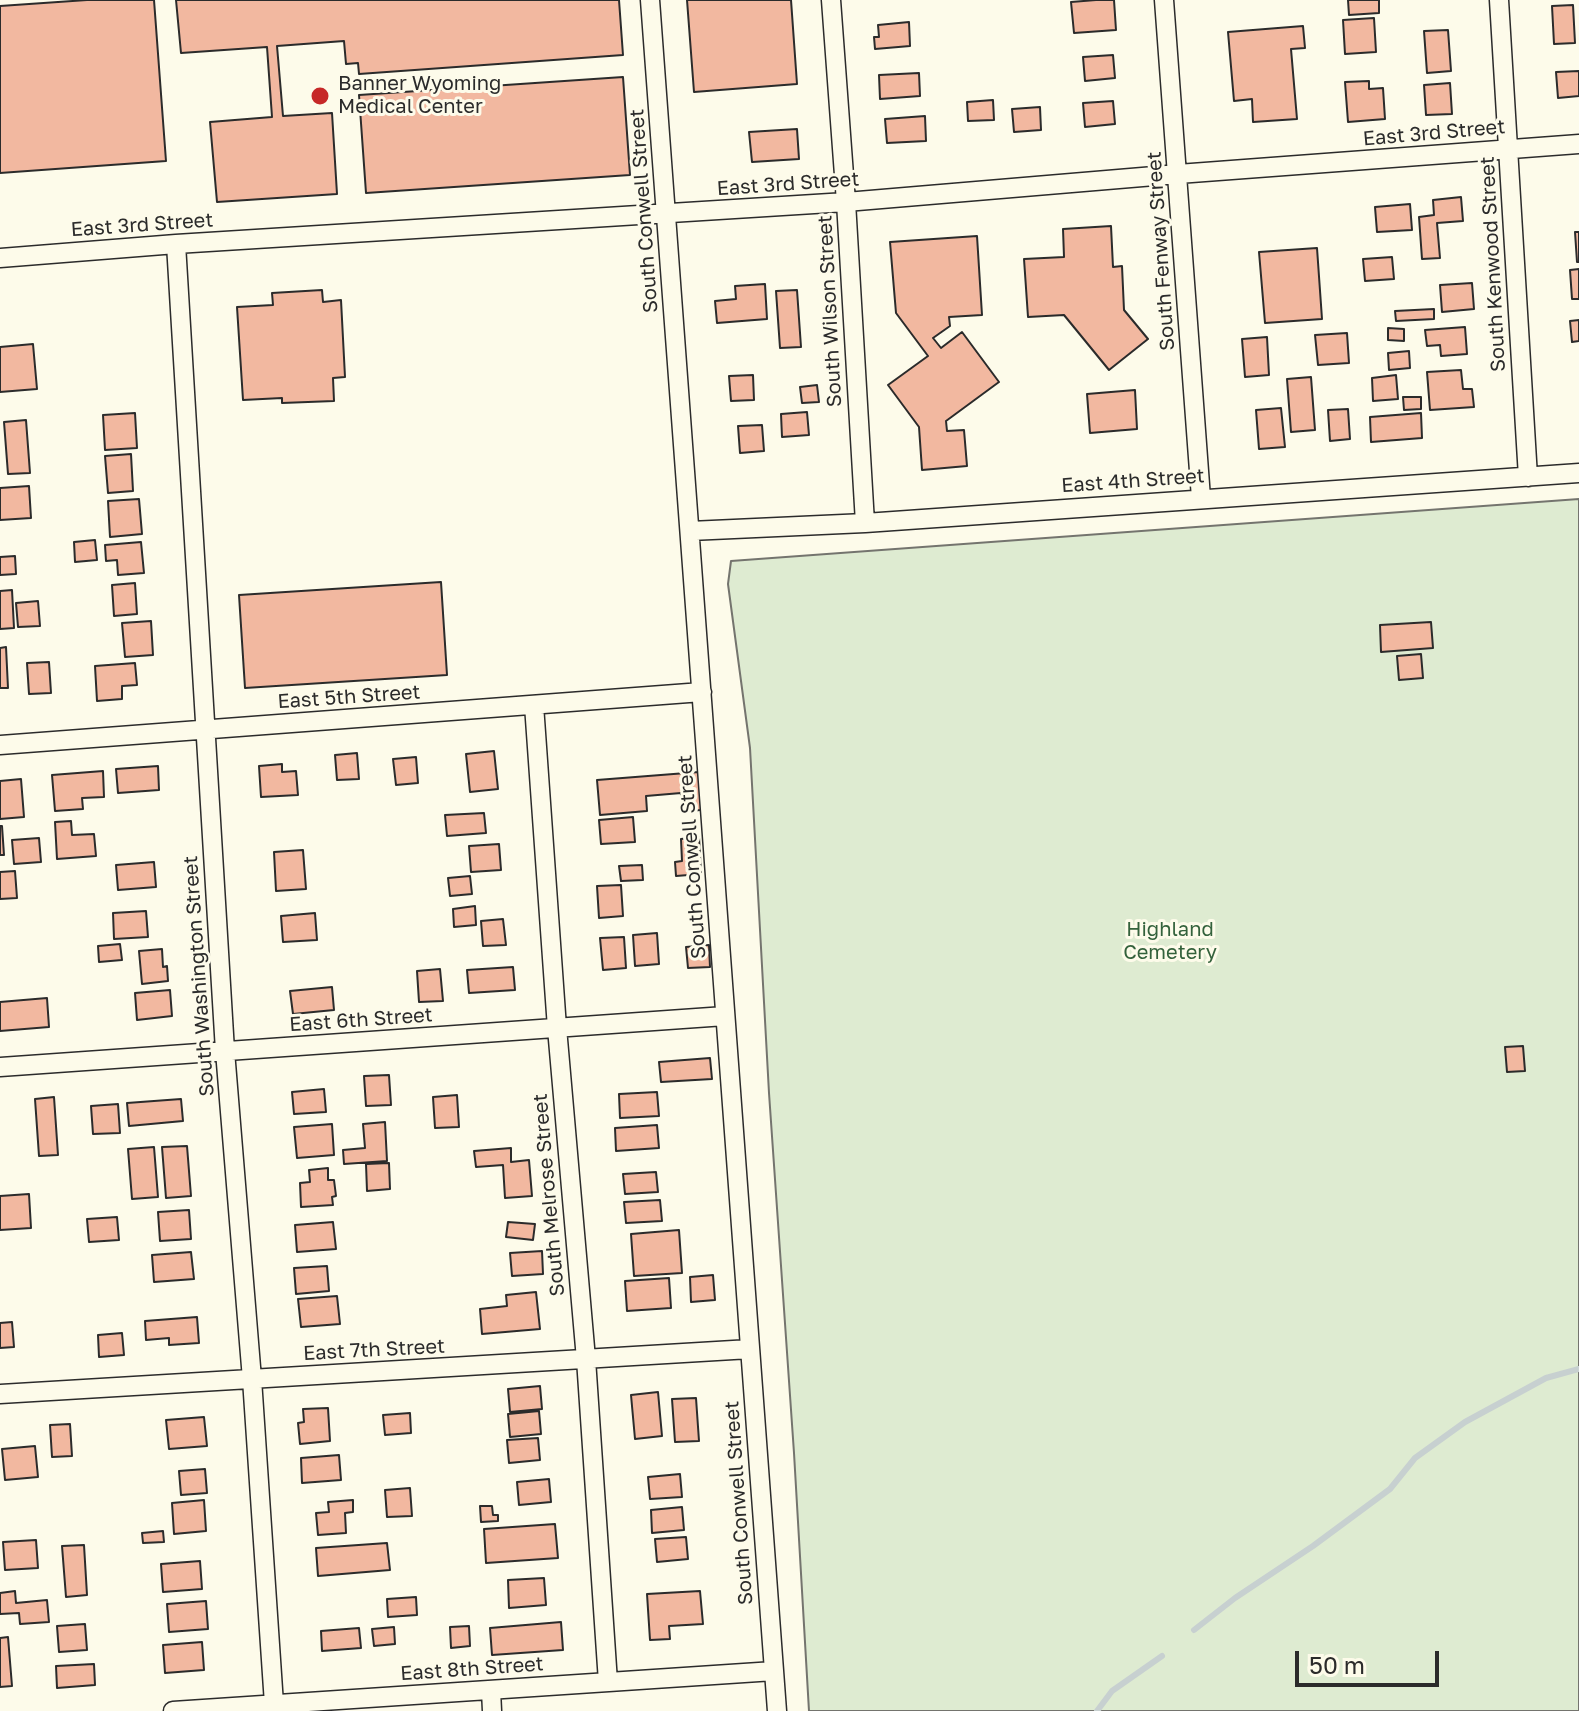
<!DOCTYPE html>
<style>
body{margin:0}
#map{position:relative;width:1579px;height:1711px;overflow:hidden;background:#fdfbea;font-family:"Golos Text",sans-serif}
canvas{display:block}
.scale{position:absolute;left:1295px;top:1651px;width:144px;height:36px;box-sizing:border-box;border:4px solid #2b2b2b;border-top:0;padding-left:10px;font-size:24px;line-height:28px;white-space:nowrap;color:#2b2b2b;-webkit-text-stroke:6px #fdfbea;paint-order:stroke}
</style>
<div id="map">
<canvas width="1579" height="1711"></canvas>
<div class="scale">50 m</div>
</div>
<script>
const ctx = document.querySelector('canvas').getContext('2d');
ctx.lineJoin = 'round';
function fillPath(path, color) { ctx.fillStyle = color; ctx.fill(path, 'evenodd'); }
function stroke(path, color, width, dash) { ctx.strokeStyle = color; ctx.lineWidth = width; ctx.lineCap = dash ? 'butt' : 'round'; ctx.setLineDash(dash || []); ctx.stroke(path); }
function drawText(font, color, halo, rows, align = 'center') {
  ctx.font = font + ' "Golos Text",sans-serif'; ctx.lineWidth = 6; ctx.setLineDash([]); ctx.textBaseline = 'middle'; ctx.strokeStyle = halo; ctx.fillStyle = color; for (const [text, x, y, turn = 0] of rows) {
    ctx.save(); ctx.translate(x, y); ctx.rotate((+turn || 0) * Math.PI / 180); ctx.textAlign = isNaN(turn) ? turn : align; if (halo) ctx.strokeText(text, 0, 0); ctx.fillText(text, 0, 0); ctx.restore();
  }
}
const green = new Path2D(`
 M1579,499v1212h-770l-15,-258 -25,-360 -19,-345 -22,-164 3,-23z`);
const stream = new Path2D(`
 M1194,1630l41,-32 78,-52 77,-57 25,-31 50,-36 81,-44 33,-9
 M1097,1711l15,-20 50,-35`);
const building = new Path2D(`
 M87,0h67l12,161 -166,12v-167z
 M176,0h443l4,55 -264,19 -1,-11 -12,1 -2,-23 -67,5 6,70 49,-3 5,81 -120,8 -7,-80 62,-5 -5,-70 -86,6z
 M687,0h104l6,84 -103,8z
 M1096,0h18l2,30 -42,3 -3,-31z
 M1348,0h31v13l-30,2z
 M1573,5l2,38 -21,1 -2,-38z
 M1374,18l2,34 -31,2 -2,-34z
 M909,22l1,24 -35,3 -1,-12h5l-1,-12z
 M1303,26l2,22 -14,1 6,70 -44,3 -1,-23 -18,2 -6,-69z
 M1448,30l3,41 -24,2 -3,-42z
 M1113,55l2,23 -30,3 -2,-24z
 M1579,71v25l-21,2 -2,-26z
 M919,73l1,23 -40,3 -1,-24z
 M623,77l7,98 -264,18 -7,-98z
 M1369,81v8l14,-1 2,31 -37,3 -3,-40z
 M1450,83l2,31 -26,1 -2,-30z
 M993,100l1,20 -26,1 -1,-19z
 M1113,101l2,23 -30,3 -2,-24z
 M1040,107l1,23 -27,2 -2,-23z
 M925,116l1,25 -39,2 -2,-24z
 M797,129l2,30 -47,3 -3,-30z
 M1461,197l2,24 -26,2 3,35 -18,1 -3,-42 15,-2 -1,-15z
 M1410,204l2,26 -35,2 -2,-25z
 M1111,226l2,41 9,-1 2,44 24,29 -39,31 -45,-55 -36,2 -4,-58 40,-2 -1,-28z
 M1575,232h4v30h-2z
 M977,236l5,79 -33,2 1,9 -17,12 8,10 21,-16 37,50 -53,39 1,10 17,-1 3,36 -45,4 -3,-43 -31,-42 40,-29 -32,-43 -6,-71z
 M1317,248l5,71 -57,4 -6,-71z
 M1392,257l2,22 -29,2 -2,-22z
 M1579,269v30h-7l-2,-29z
 M1472,283l2,26 -32,3 -2,-27z
 M765,284l2,35 -50,4 -2,-22 21,-2 -1,-13z
 M322,290l1,12 18,-2 4,77 -12,1 1,23 -52,2v-5l-39,2 -6,-93 36,-2 -1,-12z
 M797,290l4,57 -21,1 -4,-57z
 M1434,309v10l-38,2 -1,-10z
 M1579,320v21l-7,1 -2,-21z
 M1465,327l2,27 -26,2 -1,-11 -13,1 -2,-16z
 M1388,328l16,1v12l-16,-1z
 M1347,333l2,30 -31,2 -3,-30z
 M1267,337l2,38 -24,2 -3,-38z
 M33,344l4,45 -37,3v-45z
 M1409,351l1,17 -21,2 -1,-17z
 M1461,370l2,19h9l2,18 -44,3 -3,-38z
 M753,375l1,25 -23,1 -2,-25z
 M1396,375l2,24 -25,2 -1,-23z
 M1311,377l4,53 -24,2 -4,-53z
 M817,385l2,17 -17,1 -2,-16z
 M1135,390l2,39 -47,4 -3,-39z
 M1403,397h18v12l-17,1z
 M1281,408l4,39 -26,2 -3,-39z
 M1348,409l2,30 -20,2 -2,-31z
 M807,412l2,23 -27,2 -1,-23z
 M135,413l2,35 -32,2 -2,-35z
 M1421,413l1,25 -51,4 -1,-25z
 M26,420l4,53 -22,1 -4,-52z
 M762,425l2,26 -24,2 -2,-27z
 M131,454l2,37 -25,2 -3,-37z
 M29,486l2,32 -31,2v-32z
 M139,499l3,35 -32,3 -2,-36z
 M95,540l2,20 -22,2 -1,-20z
 M141,542l3,31 -26,2 -1,-15 -11,1 -1,-16z
 M15,556l1,18 -16,1v-18z
 M441,582l6,93 -202,13 -6,-93z
 M135,583l2,31 -23,2 -2,-31z
 M12,590l2,38 -14,1v-38z
 M38,601l2,25 -22,1 -2,-24z
 M151,621l2,34 -28,2 -3,-34z
 M1431,622l2,26 -52,4 -1,-27z
 M6,647l2,41h-8v-40z
 M1421,654l2,24 -24,2 -2,-24z
 M49,662l2,31 -22,1 -2,-31z
 M135,663l2,22 -15,1v13l-25,2 -2,-35z
 M494,751l4,38 -28,3 -4,-38z
 M357,753l2,26 -22,1 -2,-25z
 M416,757l2,26 -22,2 -3,-26z
 M282,764v8l14,-1 2,24 -37,2 -2,-31z
 M158,766l1,24 -41,3 -2,-24z
 M103,771l1,26 -22,1 1,11 -28,2 -3,-36z
 M699,772l3,38 -20,1 -1,-18 -35,3 1,15 -47,4 -3,-35z
 M21,779l3,38 -24,2v-38z
 M484,813l2,20 -39,3 -2,-21z
 M633,817l2,25 -34,2 -2,-24z
 M71,821l1,14 22,-1 2,22 -39,3 -2,-37z
 M0,826h2l2,29h-4z
 M699,837l2,37 -25,2 -1,-14 7,-1 -1,-22z
 M39,838l2,24 -27,2 -2,-24z
 M499,844l2,26 -30,2 -2,-26z
 M303,850l3,39 -30,2 -2,-39z
 M154,862l2,25 -38,3 -2,-25z
 M642,865l1,15 -22,1 -2,-15z
 M15,871l2,27 -17,1v-27z
 M470,876l2,18 -22,2 -2,-18z
 M621,885l2,31 -24,2 -2,-32z
 M475,906l1,19 -22,2 -1,-18z
 M146,911l2,26 -34,2 -1,-26z
 M315,913l2,27 -34,2 -2,-26z
 M503,919l3,26 -23,1 -2,-25z
 M657,933l2,31 -24,2 -2,-31z
 M624,937l2,31 -23,2 -3,-32z
 M120,944l2,16 -23,2 -1,-16z
 M709,945l1,22 -22,1 -2,-21z
 M162,949l1,18 4,-1 1,15 -26,3 -3,-33z
 M513,967l2,23 -46,3 -2,-23z
 M440,969l3,32 -24,1 -2,-31z
 M332,987l2,23 -41,4 -3,-23z
 M170,990l2,26 -35,4 -2,-27z
 M47,998l2,29 -49,4v-29z
 M1523,1046l2,25 -18,1 -2,-25z
 M710,1058l2,21 -51,3 -2,-20z
 M389,1075l2,30 -25,1 -2,-30z
 M324,1089l2,23 -32,2 -2,-22z
 M657,1092l2,24 -39,2 -1,-24z
 M457,1095l2,32 -24,1 -2,-31z
 M54,1097l4,58 -19,1 -4,-57z
 M181,1099l2,22 -54,5 -2,-23z
 M118,1104l2,29 -27,1 -2,-28z
 M385,1122l2,39 -43,3 -1,-14 22,-2 -2,-24z
 M332,1124l2,31 -37,3 -3,-31z
 M657,1125l2,23 -43,3 -1,-23z
 M187,1146l4,50 -25,2 -4,-51z
 M154,1147l4,50 -26,2 -4,-50z
 M511,1148v14l18,-2 3,36 -27,2 -2,-33 -27,2 -2,-16z
 M389,1163l1,26 -23,2 -1,-27z
 M328,1168v12h6l2,16 -4,1 1,8 -32,2 -1,-24 10,-1 -1,-12z
 M656,1172l2,20 -33,2 -2,-20z
 M29,1194l2,34 -31,2v-34z
 M660,1200l2,21 -36,2 -2,-21z
 M189,1210l2,29 -31,2 -2,-29z
 M117,1217l2,23 -30,2 -2,-23z
 M333,1222l3,27 -39,3 -2,-27z
 M508,1222l27,2 -2,16 -27,-3z
 M679,1230l3,43 -48,3 -3,-42z
 M542,1251l1,23 -31,2 -2,-23z
 M191,1252l3,27 -40,3 -2,-27z
 M327,1266l2,25 -33,3 -2,-26z
 M713,1275l2,25 -24,2 -1,-25z
 M669,1278l2,30 -44,3 -2,-30z
 M536,1292l4,37 -58,5 -2,-25 27,-3 -1,-11z
 M337,1296l3,28 -39,3 -3,-28z
 M197,1317l2,26 -30,2v-7l-23,2 -1,-19z
 M12,1322l2,25 -14,1v-25z
 M122,1333l2,22 -25,2 -1,-22z
 M540,1386l2,23 -32,3 -2,-23z
 M658,1392l4,44 -27,3 -4,-44z
 M696,1398l3,43 -24,1 -3,-43z
 M328,1408l2,33 -30,3 -2,-21 6,-1 -1,-13z
 M539,1411l2,23 -31,3 -2,-23z
 M410,1413l1,20 -26,2 -2,-20z
 M204,1417l3,29 -38,3 -3,-29z
 M70,1424l2,32 -20,1 -2,-32z
 M538,1438l2,22 -31,3 -2,-23z
 M35,1446l3,31 -33,3 -3,-31z
 M339,1455l2,25 -39,3 -1,-25z
 M205,1469l2,24 -26,2 -2,-24z
 M680,1474l2,23 -32,2 -2,-22z
 M549,1479l2,23 -32,3 -2,-23z
 M410,1488l2,28 -25,1 -2,-27z
 M204,1500l2,31 -32,3 -2,-31z
 M353,1500v12l-8,1 1,20 -28,2 -2,-22 13,-1 -1,-10z
 M480,1506h12l1,9h5v6l-17,1z
 M682,1507l2,23 -32,3 -1,-23z
 M555,1524l3,34 -72,5 -2,-34z
 M163,1531l1,11 -21,1 -1,-10z
 M686,1537l2,22 -31,3 -2,-23z
 M36,1540l2,28 -33,2 -2,-28z
 M387,1543l3,27 -72,6 -2,-28z
 M84,1545l3,50 -21,2 -4,-51z
 M200,1561l2,28 -39,3 -2,-28z
 M544,1578l2,27 -37,3 -1,-28z
 M15,1591l1,12 31,-3 2,22 -29,2 -1,-11 -19,1v-21z
 M700,1591l3,33 -34,2 1,13 -20,1 -3,-46z
 M416,1597l1,18 -29,2 -1,-18z
 M206,1601l2,28 -39,3 -2,-28z
 M561,1622l2,28 -71,5 -2,-27z
 M85,1624l2,26 -28,2 -2,-26z
 M469,1626l1,20 -19,2 -1,-21z
 M394,1627l1,17 -21,2 -2,-17z
 M359,1628l2,20 -39,3 -1,-20z
 M8,1637l4,49 -12,1v-49z
 M202,1642l2,28 -39,3 -2,-28z
 M94,1664l1,21 -38,3 -1,-22z`);
const minor = new Path2D(`
 M650,0l127,1711
 M831,0l15,202 19,321
 M1164,0l37,498
 M1499,0l29,477
 M176,244l49,807 27,328 22,325
 M0,258l176,-14 670,-42 332,-28 401,-30
 M690,531l175,-8 714,-50
 M534,705l23,323 29,331 22,323
 M0,745l702,-53
 M0,1067l725,-51
 M0,1394l750,-45
 M491,1690l1,21
 M173,1711l601,-40`);
const markers = [
 [320,96,10,"#c62828"]
];
const poiNames = [
 ["Banner Wyoming",338,84],
 ["Medical Center",338,107]
];
const streetNames = [
 ["East 3rd Street",1434,133,-5],
 ["East 3rd Street",788,184,-4],
 ["South Conwell Street",644,211,-94],
 ["East 3rd Street",142,225,-4],
 ["South Fenway Street",1161,251,-94],
 ["South Kenwood Street",1493,264,-93],
 ["South Wilson Street",830,311,-93],
 ["East 4th Street",1133,481,-4],
 ["East 5th Street",349,697,-4],
 ["South Conwell Street",692,857,-94],
 ["South Washington Street",199,976,-94],
 ["East 6th Street",361,1020,-4],
 ["South Melrose Street",549,1195,-95],
 ["East 7th Street",374,1350,-3],
 ["South Conwell Street",739,1503,-94],
 ["East 8th Street",472,1669,-4]
];
const parkNames = [
 ["Highland",1170,930],
 ["Cemetery",1170,953]
];
fillPath(green, '#deebd1');
stroke(green, '#74746e', 2);
stroke(stream, '#c7d0d0', 6);
fillPath(building, '#f2b8a0');
stroke(building, '#2b2b2b', 2);
stroke(minor, '#2b2b2b', 21);
stroke(minor, '#fdfbea', 18);
for (const [x, y, r, color] of markers) { const dot = new Path2D(); dot.arc(x, y, r, 0, 2 * Math.PI); ctx.fillStyle = color; ctx.fill(dot); stroke(dot, '#fdfbea', 3); }
drawText('20px', '#2b2b2b', '#fdfbea', poiNames, 'left');
drawText('20px', '#2b2b2b', '#fdfbea', streetNames);
drawText('20px', '#34623c', '#fdfbea', parkNames);
</script>
